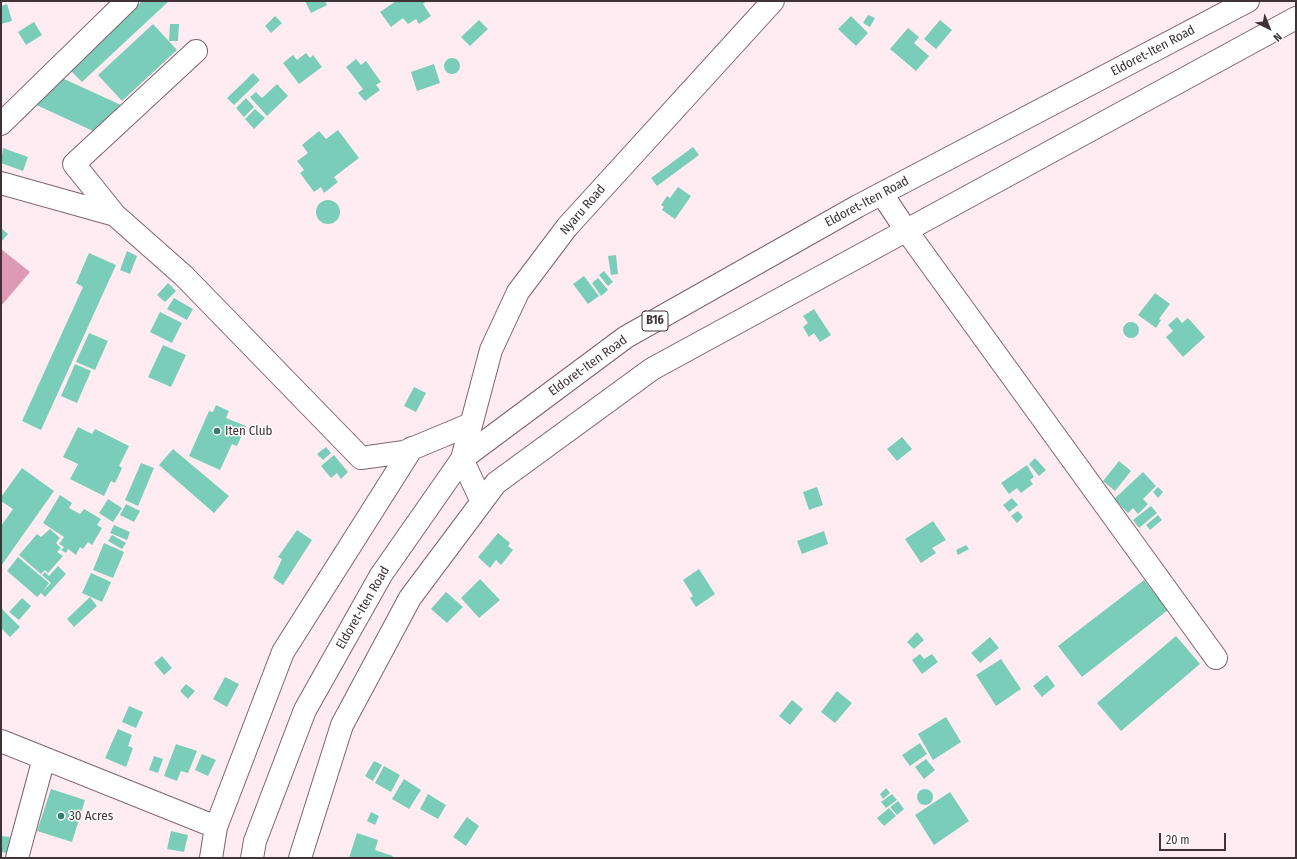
<!DOCTYPE html>
<style>
body{margin:0}
#map{position:relative;width:1297px;height:859px;overflow:hidden;background:#ffecf2;font-family:"Fira Sans Condensed",sans-serif}
canvas{display:block}
.frame{position:absolute;inset:0;border:2px solid #3f3337;pointer-events:none}
.north{position:absolute;left:1249px;top:8px;width:40px;height:40px;-webkit-text-stroke:3px #fff;paint-order:stroke;rotate:137deg;font-size:11px;font-weight:700;line-height:16px;text-align:center;color:#3f3337}
.north::after{content:'';display:block;margin:auto;width:14px;height:18px;background:#3f3337;clip-path:polygon(50% 0,100% 100%,50% 72%,0 100%)}
.scale{position:absolute;left:1159px;top:833px;width:67px;height:18px;box-sizing:border-box;border:2px solid #3f3337;border-top:0;padding-left:5px;font-size:12px;line-height:14px;white-space:nowrap;color:#3f3337;-webkit-text-stroke:3px #fff;paint-order:stroke}
</style>
<div id="map">
<canvas width="1297" height="859"></canvas>
<div class="frame"></div>
<div class="north">N</div>
<div class="scale">20 m</div>
</div>
<script>
const ctx = document.querySelector('canvas').getContext('2d');
ctx.lineJoin = 'round';
function fillPath(path, color) { ctx.fillStyle = color; ctx.fill(path, 'evenodd'); }
function stroke(path, color, width, dash) { ctx.strokeStyle = color; ctx.lineWidth = width; ctx.lineCap = dash ? 'butt' : 'round'; ctx.setLineDash(dash || []); ctx.stroke(path); }
function drawText(font, color, halo, rows, align = 'center') {
  ctx.font = font + ' "Fira Sans Condensed",sans-serif'; ctx.lineWidth = 3; ctx.setLineDash([]); ctx.textBaseline = 'middle'; ctx.strokeStyle = halo; ctx.fillStyle = color; for (const [text, x, y, turn = 0] of rows) {
    ctx.save(); ctx.translate(x, y); ctx.rotate((+turn || 0) * Math.PI / 180); ctx.textAlign = isNaN(turn) ? turn : align; if (halo) ctx.strokeText(text, 0, 0); ctx.fillText(text, 0, 0); ctx.restore();
  }
}
const water = new Path2D(`
 M1,249l29,23 -29,34z`);
const building = new Path2D(`
 M142,1h27l-87,81 -13,-13z
 M305,1h20l2,4 -16,8z
 M396,1h31l-4,3 8,12 -12,8 -3,-5 -8,5 -5,-6 -12,9 -11,-15z
 M7,4l5,17 -11,3v-18z
 M868,15l7,3 -5,9 -7,-4z
 M275,16l7,7 -11,10 -6,-7z
 M851,16l17,17 -12,13 -18,-17z
 M479,20l9,9 -18,17 -9,-9z
 M940,20l12,10 -16,19 -12,-10z
 M34,22l8,13 -16,10 -8,-13z
 M153,24l24,26 -55,51 -24,-26z
 M170,24h9l-1,17h-9z
 M908,28l11,9 -5,6 15,13 -13,15 -26,-22z
 M306,53l4,5 3,-3 9,12 -23,17 -16,-21 10,-8 4,5z
 M444 66a8 8 0 1 1 16 0a8 8 0 1 1-16 0Z
 M356,59l5,6 5,-4 15,21 -5,3 4,5 -15,11 -7,-8 5,-4 -17,-22z
 M434,64l6,19 -23,8 -6,-19z
 M253,73l7,7 -26,25 -7,-7z
 M62,78l59,27 -28,26 -61,-28z
 M277,84l11,12 -21,20 -17,-19 6,-5 6,6z
 M246,98l8,9 -10,10 -8,-9z
 M255,109l10,9 -11,11 -9,-10z
 M338,130l21,28 -25,19 4,5 -14,11 -3,-6 -7,5 -14,-19 4,-3 -7,-9 11,-8 -6,-8 17,-14 7,8z
 M693,147l6,8 -42,31 -6,-8z
 M3,148l25,9 -5,14 -22,-8z
 M678,187l13,9 -16,23 -13,-9 2,-3 -3,-2 6,-9 3,2z
 M316 212a12 12 0 1 1 24 0a12 12 0 1 1-24 0Z
 M1,228l7,6 -7,8z
 M127,251l10,5 -7,18 -10,-4z
 M89,253l27,12 -75,165 -19,-9 61,-134 -7,-4z
 M616,255l2,19 -7,1 -3,-19z
 M604,271l9,11 -5,4 -9,-11z
 M584,276l15,20 -11,8 -15,-20z
 M598,278l10,12 -7,6 -9,-13z
 M168,283l8,8 -11,11 -8,-7z
 M1155,293l15,11 -11,15 2,1 -5,8 -18,-13z
 M174,298l19,11 -6,11 -20,-11z
 M814,309l17,26 -11,7 -6,-9 -5,4 -6,-10 5,-4 -5,-7z
 M160,312l22,11 -10,20 -22,-11z
 M1177,317l5,6 6,-5 17,19 -22,20 -17,-20 7,-6 -5,-6z
 M1123 330a8 8 0 1 1 16 0a8 8 0 1 1-16 0Z
 M89,333l19,8 -13,29 -19,-8z
 M163,345l23,10 -15,32 -23,-10z
 M75,364l16,7 -14,32 -16,-7z
 M414,387l12,6 -10,19 -12,-6z
 M216,405l13,6 -3,7 20,8 -9,20 -5,-2 -12,26 -31,-14 20,-45 4,1z
 M78,427l14,7 3,-5 34,17 -10,20 3,2 -7,15 -4,-2 -7,15 -34,-17 8,-15 -15,-7z
 M902,437l10,12 -15,12 -10,-12z
 M326,447l5,6 -8,7 -6,-6z
 M173,449l56,47 -15,17 -55,-48z
 M334,455l14,17 -7,7 -4,-6 -6,5 -10,-12z
 M1035,458l11,12 -7,6 -10,-12z
 M1119,461l12,10 -16,20 -12,-10z
 M141,463l13,5 -16,38 -13,-6z
 M1027,465l7,12 -4,3 3,4 -12,9 -4,-5 -8,6 -8,-11z
 M22,468l32,23 -53,75v-40l12,-17 -12,-8v-4z
 M1143,472l13,14 -13,13 5,5 -10,10 -5,-6 -5,5 -14,-14z
 M817,487l6,18 -14,5 -6,-18z
 M1158,487l5,5 -5,6 -5,-6z
 M60,495l12,8 -3,5 11,6 4,-5 17,10 -4,6 5,3 -10,17 -4,-3 -5,7 -3,-2 -4,8 -8,-6 -2,4 -5,-3 3,-3 -5,-3 5,-7 -21,-14z
 M1012,498l6,7 -9,7 -6,-7z
 M108,499l14,9 -9,14 -14,-9z
 M126,504l14,7 -6,11 -14,-7z
 M1151,506l6,7 -18,15 -6,-8z
 M1018,511l5,6 -6,6 -6,-7z
 M1158,515l4,5 -12,10 -4,-5z
 M933,521l13,19 -14,8 4,5 -15,10 -16,-24z
 M114,525l16,7 -3,8 -17,-7z
 M50,529l10,9 -4,5 5,5 -4,4 6,4 -15,17 -3,-3 -4,4 -22,-19 18,-21 4,3z
 M297,530l15,10 -29,45 -10,-7 9,-19 -4,-2z
 M824,531l4,13 -26,10 -5,-13z
 M498,533l12,10 -2,3 5,4 -12,15 -5,-5 -6,8 -12,-11z
 M112,535l14,8 -4,6 -14,-8z
 M104,543l20,9 -11,26 -20,-8z
 M966,545l3,4 -11,6 -2,-5z
 M18,557l31,26 -6,8 8,-8 -9,-8 3,-3 4,4 9,-10 8,8 -21,23 -4,-4 -4,4 -30,-26z
 M699,569l16,25 -19,13 -6,-9 3,-2 -10,-16z
 M91,573l20,9 -9,20 -20,-9z
 M480,579l20,21 -21,18 -18,-20z
 M1144,580l24,30 -86,67 -24,-31z
 M446,592l17,15 -16,16 -16,-14z
 M90,597l7,9 -23,21 -7,-8z
 M22,598l9,8 -12,14 -10,-8z
 M2,609l18,18 -10,10 -9,-9z
 M917,632l7,8 -10,9 -7,-7z
 M1176,636l24,28 -79,67 -24,-28z
 M990,637l9,11 -19,15 -9,-10z
 M920,654l4,5 8,-5 6,8 -16,12 -10,-14z
 M162,656l10,12 -8,7 -10,-12z
 M1001,659l20,30 -25,17 -20,-31z
 M1047,675l8,11 -13,11 -9,-11z
 M225,677l14,7 -12,23 -14,-8z
 M186,684l9,7 -7,8 -8,-8z
 M837,691l15,12 -17,20 -14,-11z
 M792,700l11,9 -13,16 -11,-9z
 M129,706l14,6 -7,16 -14,-6z
 M946,717l15,25 -28,18 -15,-26z
 M118,729l14,6 -4,11 5,2 -7,19 -21,-9z
 M920,743l7,11 -17,12 -8,-11z
 M176,744l21,7 -9,22 -7,-2 -4,10 -13,-5z
 M202,754l14,6 -8,16 -13,-6z
 M154,756l9,3 -5,14 -9,-3z
 M926,759l9,11 -11,9 -9,-12z
 M374,761l8,4 -9,16 -8,-5z
 M384,766l16,9 -9,17 -16,-9z
 M404,779l17,11 -12,19 -17,-10z
 M886,788l4,5 -7,6 -3,-5z
 M917 797a8 8 0 1 1 16 0a8 8 0 1 1-16 0Z
 M51,789l34,11 -13,42 -35,-11z
 M950,792l19,29 -35,24 -19,-30z
 M428,794l18,11 -8,14 -18,-10z
 M892,794l5,6 -11,8 -5,-6z
 M898,801l6,8 -7,6 -7,-8z
 M889,808l7,8 -12,10 -7,-8z
 M371,812l8,4 -4,9 -8,-4z
 M467,817l12,9 -13,20 -13,-9z
 M171,831l17,4 -4,17 -17,-3z
 M357,833l21,7 -3,10 18,6 -1,2h-43z
 M1,836l9,1 -3,16 -6,-1z`);
const minor = new Path2D(`
 M196,51l-122,113 41,51 69,61 177,182 43,-6 67,-28
 M1,124l126,-123
 M1,183l114,32
 M882,194l24,36 310,428
 M482,502l-20,-43 29,-109 27,-58 49,-65 206,-226
 M1,741l215,86
 M17,858l27,-100
 M211,858l5,-31 67,-175 129,-204
 M300,858l42,-133 68,-127 86,-115 156,-114 644,-351`);
const major = new Path2D(`
 M252,858l3,-17 50,-131 76,-135 81,-116 164,-122 232,-131 390,-205`);
const markers = [
 [217,431,4,"#397b6c"],
 [61,816,4,"#397b6c"]
];
const shields = [
 [655,321,26]
];
const shieldNames = [
 ["B16",655,321]
];
const streetNames = [
 ["Eldoret-Iten Road",1153,51,-28],
 ["Eldoret-Iten Road",867,202,-28],
 ["Nyaru Road",583,210,-49],
 ["Eldoret-Iten Road",588,366,-36],
 ["Eldoret-Iten Road",363,608,-60]
];
const poiNames = [
 ["Iten Club",225,431],
 ["30 Acres",69,816]
];
fillPath(water, '#de9ab3');
fillPath(building, '#7acdb9');
stroke(minor, '#7d646c', 24);
stroke(major, '#7d646c', 24);
stroke(minor, '#fff', 22);
stroke(major, '#fff', 22);
for (const [x, y, r, color] of markers) { const dot = new Path2D(); dot.arc(x, y, r, 0, 2 * Math.PI); ctx.fillStyle = color; ctx.fill(dot); stroke(dot, '#fff', 1.5); }
for (const [x, y, w] of shields) { const box = new Path2D(); box.roundRect(x - w / 2, y - 10, w, 20, 3); ctx.fillStyle = '#fff'; ctx.fill(box); stroke(box, '#3f3337', 1); }
drawText('bold 12px', '#3f3337', null, shieldNames);
drawText('13px', '#3f3337', '#fff', streetNames);
drawText('13px', '#3f3337', '#fff', poiNames, 'left');
</script>
